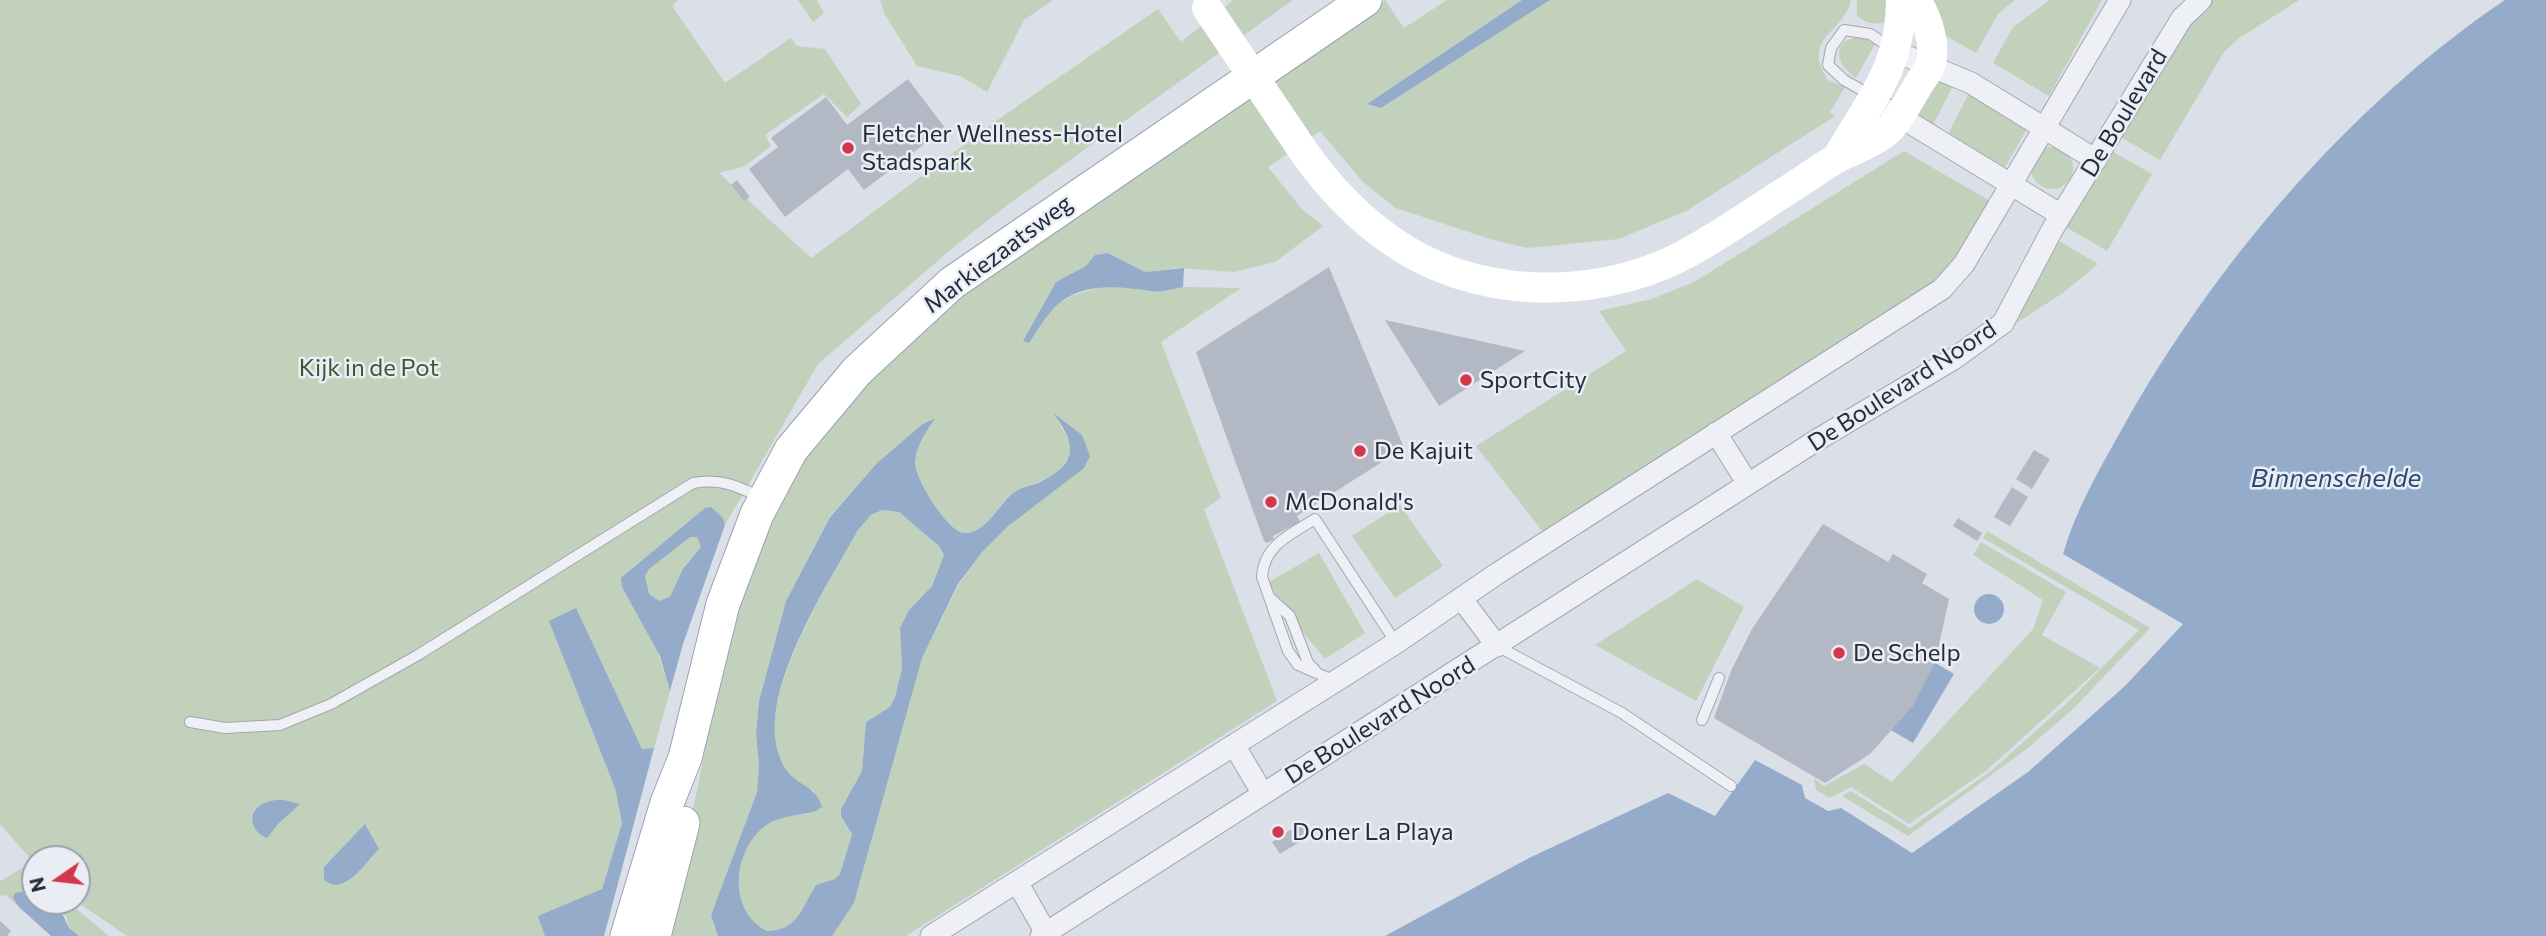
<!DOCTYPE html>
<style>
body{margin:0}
#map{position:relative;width:2546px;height:936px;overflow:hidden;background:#dbdfe7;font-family:Commissioner,sans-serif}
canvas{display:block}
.north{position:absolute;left:21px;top:845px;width:70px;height:70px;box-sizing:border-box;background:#eaeef4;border:2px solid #9ba1ab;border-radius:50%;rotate:256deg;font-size:19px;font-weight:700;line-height:28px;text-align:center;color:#252d3d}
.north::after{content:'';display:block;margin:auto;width:24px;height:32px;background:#d5374a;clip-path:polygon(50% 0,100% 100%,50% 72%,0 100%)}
</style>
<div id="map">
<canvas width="2546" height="936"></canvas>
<div class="north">N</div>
</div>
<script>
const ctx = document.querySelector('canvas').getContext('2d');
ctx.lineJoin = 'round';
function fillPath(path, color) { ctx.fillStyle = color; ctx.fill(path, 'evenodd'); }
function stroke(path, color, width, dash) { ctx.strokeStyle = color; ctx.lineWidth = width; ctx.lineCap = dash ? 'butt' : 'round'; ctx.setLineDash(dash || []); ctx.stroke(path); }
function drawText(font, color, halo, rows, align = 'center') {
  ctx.font = font + ' Commissioner,sans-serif'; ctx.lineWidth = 5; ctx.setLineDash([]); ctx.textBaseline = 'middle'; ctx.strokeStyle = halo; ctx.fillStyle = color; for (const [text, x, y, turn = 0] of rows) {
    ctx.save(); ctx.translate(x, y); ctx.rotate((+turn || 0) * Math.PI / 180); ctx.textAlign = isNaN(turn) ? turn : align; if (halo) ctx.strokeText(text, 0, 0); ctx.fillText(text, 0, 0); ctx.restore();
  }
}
const green = new Path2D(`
 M0,0h678l-6,6 53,77 66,-45 6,8 28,3 36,55 -14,13 -23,-23 -59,41 6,11 -26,20 -26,7 92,85 192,-142 155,-107 23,33 52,-42h60l-284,204 -54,42 -137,118 -93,161 -2,-7 -23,22 1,7 -14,17 -29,89 12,38 -16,57 -12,1 -9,-17 -18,57 7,34 -20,66 -16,7 -17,40h-442l-51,-35 1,-42h-42v5l-35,-40z
 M798,0h19l7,13 -11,9z
 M880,0h173l-29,20 -37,72 -27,-16 -43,-10 -33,-53z
 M1385,0l19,28 43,-28h75l-154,103 13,5 169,-108h301c-6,33 -51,36 -23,80l17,7 -15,25 5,4 -147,94 -69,29 -91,9 -38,-9 -94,-31 -33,-26 -43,-51 -52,36 34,42 21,17 -48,36 -42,10 -56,-4 -32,4 -37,-19 -13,2 -8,11 -31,16 -32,59 32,-36 17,-10 32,-9 31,1 16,5 31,-5 58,1 -80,54 60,156 -17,11 73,192 -371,235h-74l22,-33 68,-245 37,-74 24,-33 24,-24 82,-71 -35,-42 18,32c-3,11 -7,19 -16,27 -15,11 -34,11 -48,24 -12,12 -24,37 -44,36 -15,0 -50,-56 -50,-71 1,-16 15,-30 19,-44l-56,45 -47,53 -44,85 -27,100 -3,33 3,31 -2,27 -46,123 7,21h-50l-2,-13 32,-137 32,-170 56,-130 42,-68 95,-97z
 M1857,0h35v21c-15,3 -22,5 -35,-5z
 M1926,0h89l-17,14 -22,39 -40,-23z
 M2050,0h52l-53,96 -56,-33 20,-36z
 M2209,0h90l-61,39 -14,13 -64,108 -41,-24 51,-89z
 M1862,36l13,8 -19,34c-21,-14 -26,-38 6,-42z
 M1936,74l18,10 -21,41 -17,-9z
 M1969,93l59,34 -23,40 -57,-33z
 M2031 168a21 21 0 1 1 42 0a21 21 0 1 1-42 0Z
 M2110,150l42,24 -45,77 -41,-24z
 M1904,151l86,50 -45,75 -402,256 -67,-86 150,-95 -27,-40 53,-12 44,-18z
 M2057,240l41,24 -35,29 -81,52z
 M1400,505l43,61 -48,32 -43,-62z
 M882,510l17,2 40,34 5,9 -12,31 -23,24 -9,18 2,41 -7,28 -5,10 -24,15 -4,49 -21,38v7l11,18 -12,40 -4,5 -20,7c-15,22 -17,44 -49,45 -40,-20 -35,-83 1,-107 12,-8 34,-9 48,-13l-2,-20c-9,-4 -20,-8 -27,-17 -45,-57 42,-192 71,-244l13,-15z
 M1987,531l163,97 -75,79 -47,41 -120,88 -66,-40 9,-5 59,37 81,-57 75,-67 73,-74 -156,-92z
 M1981,542l85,50 -24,43 58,33 -113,102 -78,54 -58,-37 -21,11 -14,-8 -2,-12 10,8 40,-22 28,18 141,-153 10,-29 -70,-45z
 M1319,553l46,80 -40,26 -41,-50 -15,-27z
 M1697,579l47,28 -48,94 -101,-56z
 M30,864l5,5v30l-10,-8 -9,10 10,13 -20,-19 -6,1v-15z
 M38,901h29l42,35h-30l-10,-8 -3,-12z`);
const water = new Path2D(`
 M1522,0h28l-169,108 -14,-4z
 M2505,0h41v936h-1161l144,-78 139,-65 47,23 40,-56 47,25 3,13 23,13 13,-3 71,45 116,-81 97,-86 58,-62 -120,-70c13,-45 36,-84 59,-125 91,-163 227,-324 383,-429z
 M1108,253l37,19 39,-4 -1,19c-10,2 -23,6 -33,4 -31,-5 -70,-9 -95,16 -10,10 -18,24 -26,36l-6,-2 33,-59 30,-16 9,-11z
 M1053,413l29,22 8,21 -6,12 -77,59 -24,24 -25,33 -36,74 -68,245 -22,33h-114l-7,-21 46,-123 2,-27 -3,-31 3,-33 27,-100 44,-84 47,-54 46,-39 12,-6c-8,13 -19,28 -20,43 -2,16 34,72 49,72 22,1 34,-28 49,-40 9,-7 19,-7 29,-12 38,-19 33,-39 11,-68zM882,510l17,2 40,34 5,9 -12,31 -23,24 -9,18 2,41 -7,28 -5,10 -24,15 -4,49 -21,38v7l11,18 -12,40 -5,5 -19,6c-15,23 -17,45 -49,46 -40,-20 -35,-83 1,-107 12,-8 34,-9 48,-13l6,-4c-7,-27 -34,-18 -44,-55 -19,-63 50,-168 80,-222l13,-15z
 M711,507l12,11 2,7 -42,119 -13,47 -10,-35 -38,-69 -1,-9 84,-70zM690,537h7l4,10 -18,22 -13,28 -11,4 -10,-7 -4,-18 4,-7z
 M1974 609a15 15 0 1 1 30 0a15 15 0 1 1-30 0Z
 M576,608l66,141 12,-1 -50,188h-59l-7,-20 64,-27 20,-66 -7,-35 -66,-167z
 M1927,658l27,16 -41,69 -29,-17z
 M284,800l16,4 -22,20 -11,14c-18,-7 -21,-29 0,-36 4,-2 12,-2 17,-2z
 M365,824l14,25c-14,14 -35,48 -55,31v-13z
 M25,891l24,19 12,1 8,17 10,8h-28l-32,-29 -6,-9 2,-5z`);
const building = new Path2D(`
 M908,79l37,49 -81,62 -16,-21 -63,48 -36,-48 29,-22 -7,-9 55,-41 21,28z
 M737,180l13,17 -6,4 -13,-16z
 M1329,267l75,181 -107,68 3,6 -27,14 1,3 -7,4 -3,-2 -68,-189z
 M1385,320l140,31 -86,55z
 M2034,450l16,9 -18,30 -16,-10z
 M2012,487l16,10 -18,29 -16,-9z
 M1958,518l24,15 -5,8 -24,-15z
 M1823,524l65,38 5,-8 34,20 -5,9 27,16 -14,64 -22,43 -43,48 -45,29 -111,-65 17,-47 21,-42z
 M1301,823l8,13 -29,18 -8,-12z
 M0,921l11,10 -4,5h-7z`);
const lane = new Path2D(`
 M1872,96l-28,-16 -16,-15 3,-17 13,-18 26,4 21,14
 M1269,597l21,19 18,47 7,7
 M1497,646l125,67 109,73
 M1335,681l-37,-16 -10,-14 -26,-74c2,-32 29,-43 53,-58l81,124
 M1702,720l17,-42
 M190,722l35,6 55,-3 51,-21 87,-49 275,-172c27,-5 45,3 69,15`);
const street = new Path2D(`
 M1897,52l74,31 125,77
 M1889,110l172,105
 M1716,433l32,51
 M1461,598l36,48
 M1234,745l29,49
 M1017,882l29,51
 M931,936l465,-293 102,-70 444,-284 22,-25 156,-264
 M1041,936l776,-496 138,-82 48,-35 49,-93 130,-212 19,-18`);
const secondary = new Path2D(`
 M1304,152c24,34 51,63 85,87 82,60 204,63 293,17 40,-21 78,-49 117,-73 13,-9 26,-18 40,-26 16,-8 34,-14 47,-25 13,-11 21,-29 30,-43 4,-8 11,-16 14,-23 7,-20 -3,-49 -14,-66
 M1837,158c32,-56 64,-89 64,-158`);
const primary = new Path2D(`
 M627,936l40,-133 18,-45 38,-154 34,-90 34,-64 66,-79 95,-88 413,-283
 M654,936l29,-113`);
const secondaryBridge = new Path2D(`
 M1207,8l97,144`);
const markers = [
 [848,148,7,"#d5374a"],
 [1466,380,7,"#d5374a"],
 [1360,451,7,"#d5374a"],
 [1271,502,7,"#d5374a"],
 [1839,653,7,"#d5374a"],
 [1278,832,7,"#d5374a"]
];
const streetNames = [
 ["De Boulevard",2124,113,-59],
 ["Markiezaatsweg",998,254,-37],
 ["De Boulevard Noord",1902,386,-33],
 ["De Boulevard Noord",1380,720,-32]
];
const poiNames = [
 ["Fletcher Wellness-Hotel",862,134],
 ["Stadspark",862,162],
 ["SportCity",1480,380],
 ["De Kajuit",1374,451],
 ["McDonald's",1285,502],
 ["De Schelp",1853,653],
 ["Doner La Playa",1292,832]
];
const parkNames = [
 ["Kijk in de Pot",369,368]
];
const waterNames = [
 ["Binnenschelde",2336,478]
];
fillPath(green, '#c1d1bc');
fillPath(water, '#94acc9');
fillPath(building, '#b2b8c4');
stroke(lane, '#a1a6b1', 12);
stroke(street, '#a1a6b1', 23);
stroke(primary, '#9aa3b3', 35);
stroke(lane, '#eef0f5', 10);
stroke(street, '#eef0f5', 21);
stroke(secondary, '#fff', 30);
stroke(primary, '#fff', 33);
stroke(secondaryBridge, '#fff', 30);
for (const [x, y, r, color] of markers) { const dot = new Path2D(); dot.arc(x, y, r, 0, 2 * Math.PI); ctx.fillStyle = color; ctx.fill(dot); stroke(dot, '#eaeef4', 2.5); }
drawText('24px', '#252d3d', '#eaeef4', streetNames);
drawText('24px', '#252d3d', '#eaeef4', poiNames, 'left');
drawText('24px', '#385a31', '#eaeef4', parkNames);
drawText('italic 26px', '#2d4a73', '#eaeef4', waterNames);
</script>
